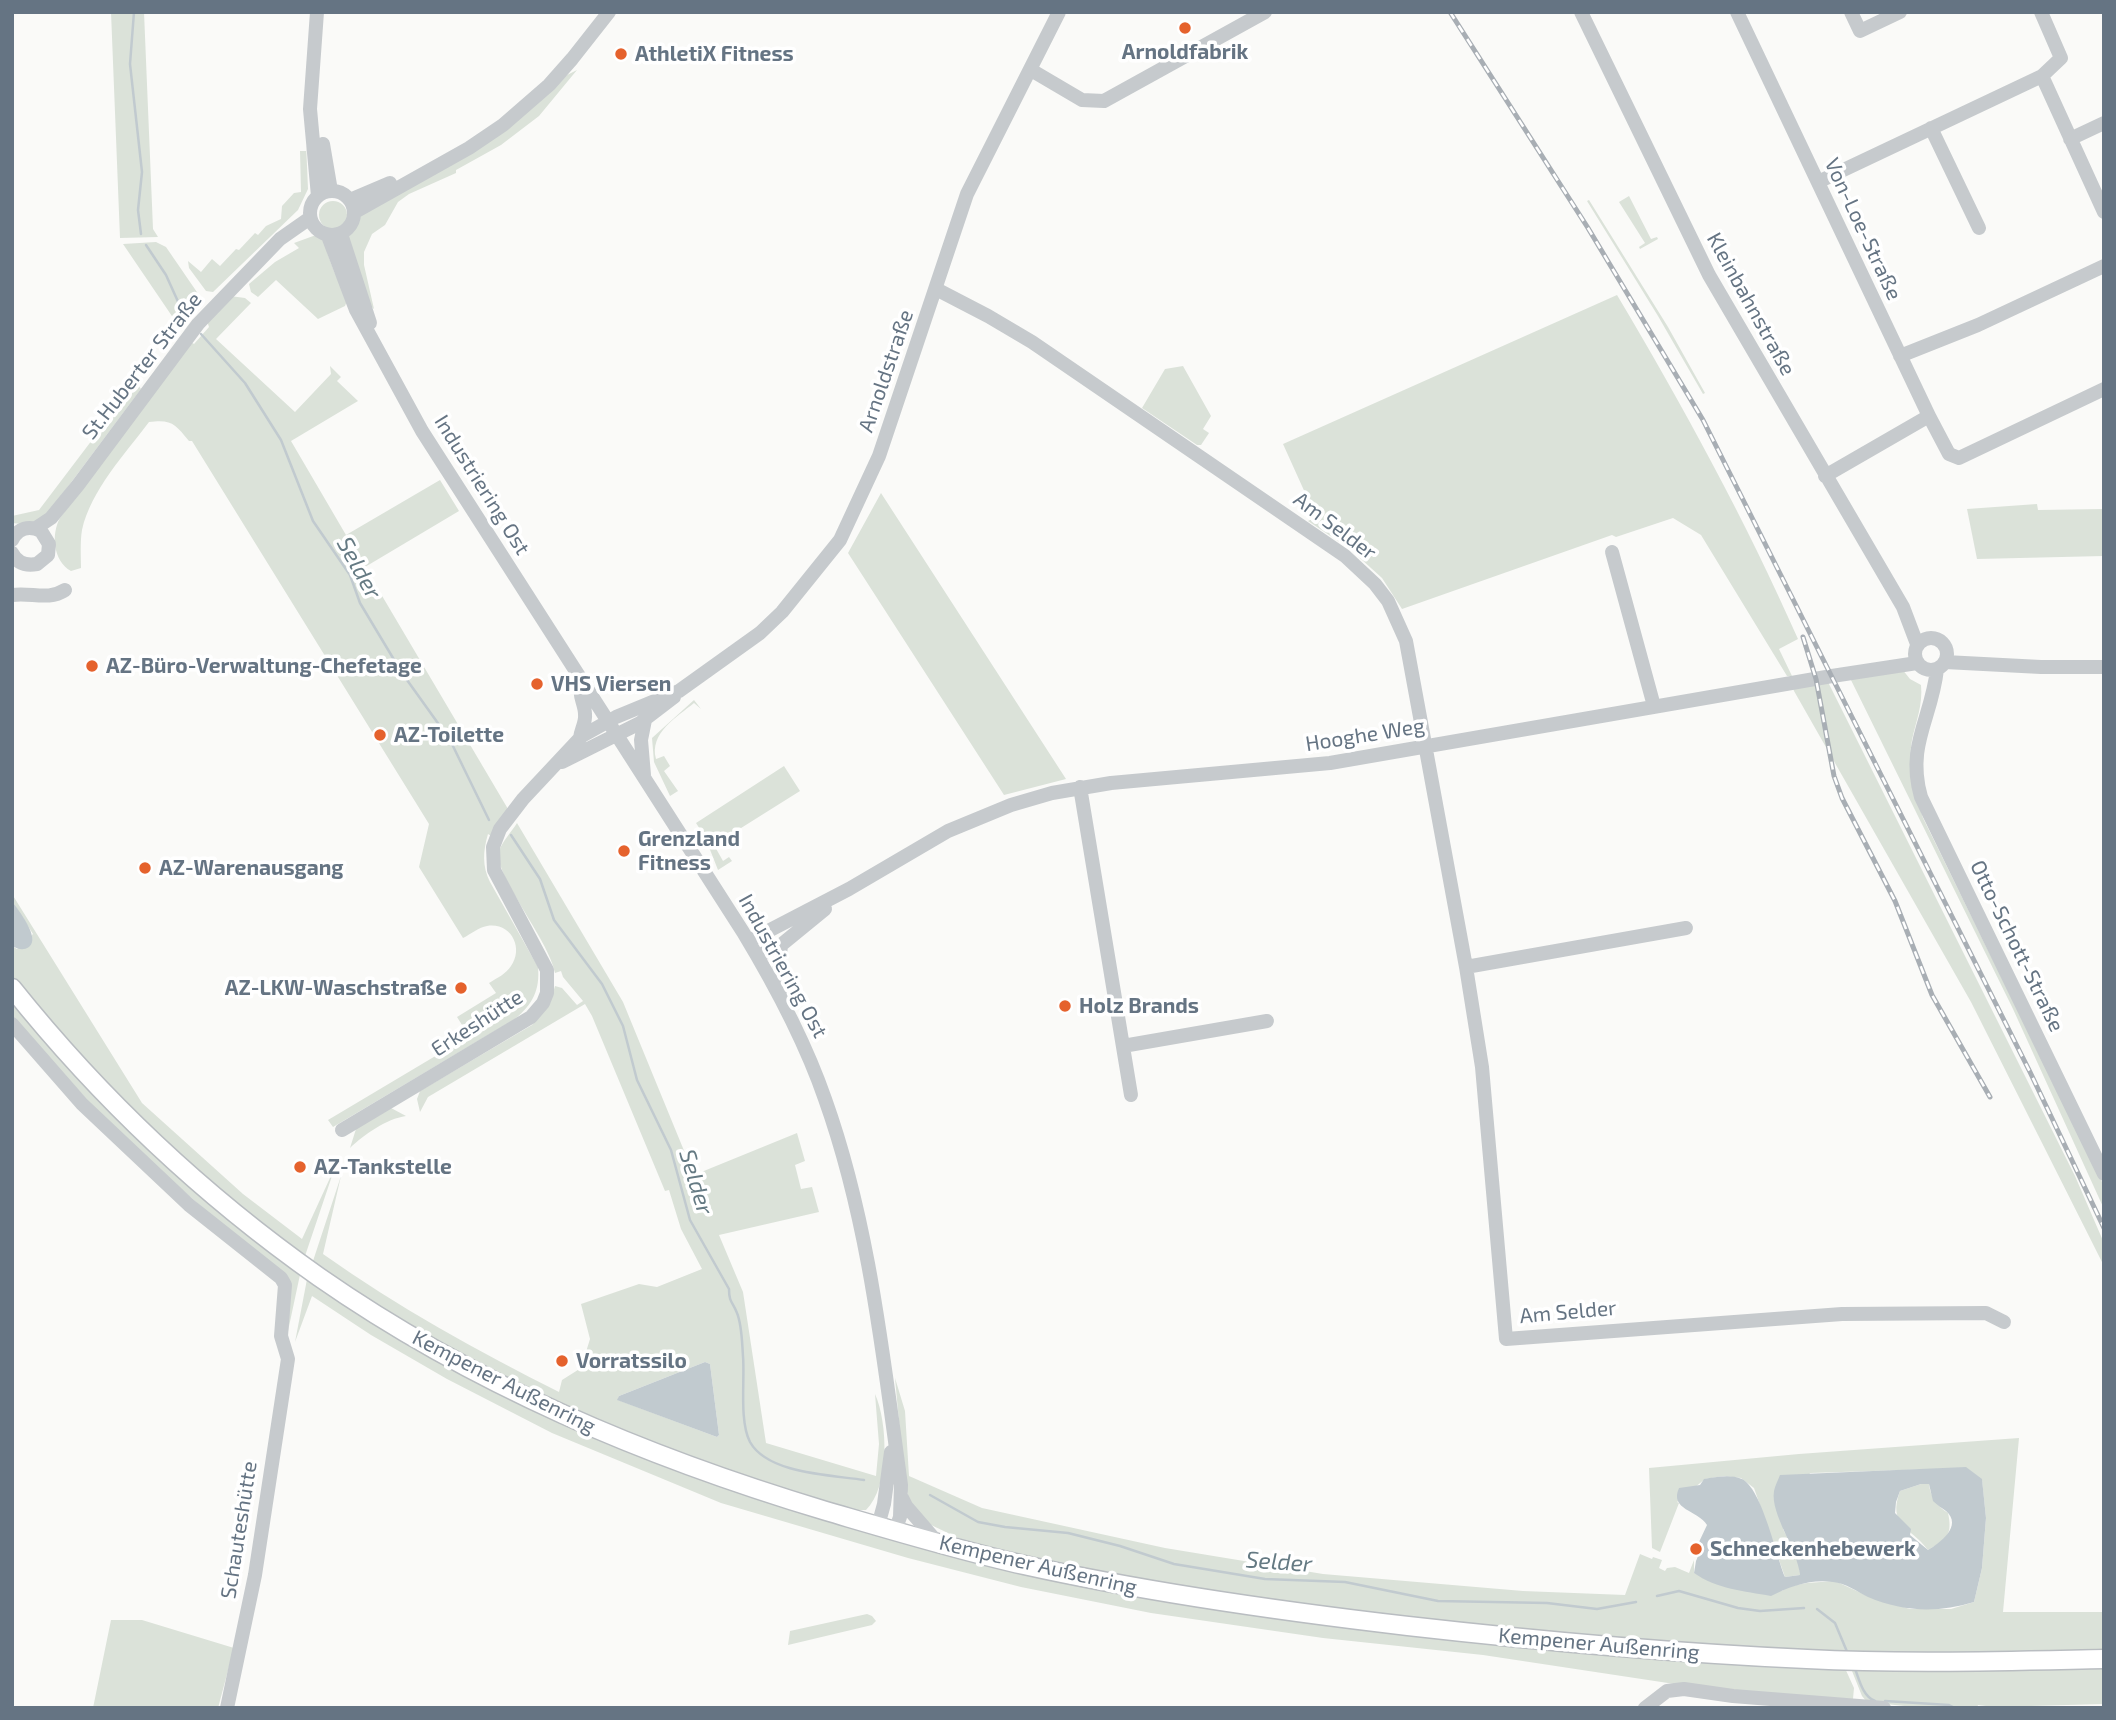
<!DOCTYPE html>
<meta charset="utf-8">
<style>
body{margin:0}
#map{position:relative;width:2116px;height:1720px;overflow:hidden;background:#fafaf8;font-family:"Exo 2",sans-serif}
canvas{display:block}
.frame{position:absolute;inset:0;border:14px solid #657483;pointer-events:none}
</style>
<div id="map">
<canvas width="2116" height="1720"></canvas>
<div class="frame"></div>
</div>
<script>
const ctx = document.querySelector('canvas').getContext('2d');
ctx.lineJoin = 'round';
function fillPath(path, color) { ctx.fillStyle = color; ctx.fill(path, 'evenodd'); }
function stroke(path, color, width, dash) { ctx.strokeStyle = color; ctx.lineWidth = width; ctx.lineCap = dash ? 'butt' : 'round'; ctx.setLineDash(dash || []); ctx.stroke(path); }
function drawText(font, color, halo, rows, align = 'center') {
  ctx.font = font + ' "Exo 2",sans-serif'; ctx.lineWidth = 7; ctx.setLineDash([]); ctx.textBaseline = 'middle'; ctx.strokeStyle = halo; ctx.fillStyle = color; for (const [text, x, y, turn = 0] of rows) {
    ctx.save(); ctx.translate(x, y); ctx.rotate((+turn || 0) * Math.PI / 180); ctx.textAlign = isNaN(turn) ? turn : align; if (halo) ctx.strokeText(text, 0, 0); ctx.fillText(text, 0, 0); ctx.restore();
  }
}
const green = new Path2D(`
 M111,12h33l9,217 5,8 -38,1z
 M577,70l-38,46 -38,29 -45,25v3l-47,21 -11,8 -13,23 -13,9 -8,18v13l10,44 -7,-6 -19,-65 11,-22 204,-139z
 M306,143l2,46 -10,21 -85,82 -7,-1 -17,-23 -1,-7 13,11 11,-13 8,7 16,-17 3,1 16,-17 3,2 8,-9 15,-7 1,-13 12,-13 7,-1 -1,-41h6z
 M1629,196l22,43 6,-2 1,2 -18,10 -1,-2 6,-4 -26,-41z
 M1589,200l79,127 37,66 -2,1 -45,-78 -71,-115z
 M319 215a14 14 0 1 1 28 0a14 14 0 1 1-28 0Z
 M316,235l9,5c1,17 15,43 22,61l-2,5 -27,13 -42,-39 -18,17 -7,-5 -2,-8 26,-22 24,-14 -5,-5z
 M156,242l10,5 35,51 -23,27 -55,-81z
 M1617,295c66,111 129,226 181,344l-19,10 13,27h-5l-86,-141 -28,-17 -57,19 -4,-2 -210,74 -20,-31 -32,-29 -42,-28 8,-4 -33,-73z
 M230,296l15,2 6,5 -35,36 79,73 36,-38 -1,-8 11,11 -4,4 21,20 -67,40 55,94 94,-55 19,31 -94,56 143,242 -17,27 -3,-2c-5,17 -6,32 2,48l48,85c2,23 -5,37 -23,52l-182,108 -5,-7 141,-84 -12,-19 39,-24 -7,-10c8,-5 17,-9 22,-17 13,-18 0,-44 -24,-40 -8,1 -16,8 -24,12l-44,-71 10,-43 -237,-383h-3c-14,-17 -17,-22 -40,-19 -24,32 -58,68 -67,108 -2,12 -1,26 -1,38l-10,3c-18,-10 -20,-37 -11,-53l131,-176 3,2 15,-17 -2,-6z
 M1183,366l28,50 -8,13 6,4 -8,12h-4l-55,-37 23,-39z
 M136,382l5,7 -98,131 -21,4 -10,-1v-7l27,-6z
 M881,493l185,286 -62,16 -156,-242z
 M2037,504l1,6 66,-1v47l-127,3 -10,-50z
 M1902,669l8,10 11,6c2,20 -5,36 -9,55 -5,26 4,53 11,78l181,368v23l-91,-200 -163,-331z
 M1828,682l247,494 29,67v23l-133,-264 -177,-311 -1,-3z
 M694,700l7,9 -7,-6c-17,14 -45,30 -38,56l8,-3 6,10 -6,5 14,20 -8,5 -16,-34 -2,-24z
 M784,766l16,25 -86,54 9,16 6,-4 3,4 -14,9 -13,-33 -9,-14z
 M517,823l106,179 71,173 103,-42 8,28 -10,4 6,24 11,-2 7,25 -100,23 24,57 23,151 110,33 3,-32 -4,-50c13,29 15,93 -9,116h-15l-68,-20 -171,-59 -178,-88 -122,-79 29,-88 -18,78c75,53 154,97 236,138l3,-12 19,-12 9,-29 -9,-35 58,-20 18,3 45,-18 -21,-40 -12,-39 -4,1 -73,-175 -7,-12 -157,93 -8,15 -3,-13 3,-8 112,-66 18,-22 5,-17 7,2 15,17 6,-4 -20,-24 -2,-6 -6,2c-6,-34 -62,-98 -56,-122 3,-9 13,-20 18,-28zM705,1362l5,2 9,71 -2,2 -99,-37 1,-4z
 M12,894l130,209 101,91 59,45 33,-72 -31,92 -60,-46 -96,-84 -125,-136 -11,-14v-33l5,3 16,-15 -21,-33z
 M12,996l289,274 -13,61 1,-49 -166,-143 -111,-121z
 M391,1108l15,8c-20,3 -41,18 -56,32l6,-19z
 M308,1274l311,172 482,140 743,80 10,22 -1,11 -119,-6 -251,-38 -160,-17 -172,-25 -130,-26 -113,-29 -187,-55 -169,-70 -105,-54 -76,-44 -59,-39 -17,46z
 M895,1378l10,33 4,65 73,32 183,40 158,26 200,17 102,4 15,-41 12,5 1,-2 9,3 -3,8 6,3 2,-3 8,-1 14,6 5,-13v13l88,18 4,-4 21,-4 28,-2 37,17 38,11h41l23,-7 8,-34 4,-50 -4,-38 -16,-12 -156,5 -27,56 16,32 1,14 -15,2 -31,-89 -13,-10 -17,-2 -19,3 -28,23 2,1 -19,49 -8,-4 -3,-80 150,-14 220,-16 -16,174h101v40l-77,2 -217,-2 -177,-11 -185,-16 -274,-37 -186,-36 -59,-28 -18,-14 -7,-34z
 M1921,1484h8c1,12 9,23 19,29 5,23 -2,26 -20,37 -17,-23 -41,-24 -28,-59z
 M867,1614l5,2 4,5 -4,4 -84,20 2,-14z
 M111,1620h31l92,28 -16,60h-125z
 M2104,1665v39l-110,3 -16,-2 -1,3h-54l-56,-6 -5,-6 -12,-30z`);
const water = new Path2D(`
 M12,901c6,9 29,37 17,46 -6,4 -11,2 -17,-1z
 M705,1362l5,2 9,71 -2,2 -100,-37 2,-4z
 M1966,1467l16,12 4,39 -4,50 -8,34c-36,11 -71,10 -106,-5 -10,-5 -23,-14 -35,-15 -22,-3 -42,4 -62,14 -27,-5 -54,-7 -77,-23l2,-12 7,-17 -4,-2 8,-17c-9,-15 -38,-15 -28,-37l21,-3 4,-6c12,-2 26,-5 38,0 20,10 34,76 43,98l15,-2c-2,-25 -30,-61 -26,-84 1,-5 4,-11 6,-16zM1921,1484h8l4,17c4,4 9,7 13,10 17,15 -6,32 -18,39l-18,-15 1,-6 -16,-16 1,-11 4,-11z`);
const stream = new Path2D(`
 M134,12l-4,52 12,108 -4,38 3,24
 M146,245l20,30 14,31
 M201,334l44,49 36,57 32,81 37,54 10,28 42,70 48,67 39,80
 M511,835l29,44 14,41 48,64 21,42 14,54 34,70 19,70 39,69c0,14 4,13 8,24 5,12 5,30 6,43 2,23 -4,65 7,86 18,32 81,33 114,38
 M930,1495l48,27 27,5 63,6 52,13 54,18 91,15 80,3 93,19 109,2 50,6 39,-7
 M1657,1596l22,-5 59,17 22,3 44,-3
 M1817,1609l18,14 13,31
 M1854,1666c5,12 8,30 21,35
 M1885,1701l64,4 6,3`);
const minor = new Path2D(`
 M317,12l-7,97 8,87
 M1581,12l128,263 194,332 14,37
 M1737,12l192,404 20,38 10,4 145,-69
 M1851,12l9,19 40,-19
 M2041,12l20,46 -19,18 62,136
 M1031,70l51,30 22,1 161,-89
 M1931,128l48,100
 M2070,139l34,-16
 M323,144l8,47
 M1818,182l224,-106
 M310 213a22 22 0 1 1 44 0a22 22 0 1 1-44 0Z
 M350,200l40,-17
 M355,212l114,-64 34,-23 46,-40 23,-26 37,-47
 M341,234l29,89
 M328,236l28,74 66,121 321,501c32,53 62,109 82,167 44,123 58,257 76,386l-1,32 -5,14
 M936,289l52,27 44,26 313,214 30,28 13,17 18,40 60,326 16,100 24,272 336,-25 144,-1 18,9
 M1900,356l78,-31 126,-59
 M1825,476l104,-60
 M36,528l15,-10 27,-33 120,-161 82,-85 30,-21
 M12,540c6,-12 17,-15 29,-9l8,13 -1,11 -11,9c-11,2 -20,-1 -25,-11
 M1612,552l42,154
 M12,595c19,-3 36,6 53,-5
 M1915 654a16 16 0 1 1 32 0a16 16 0 1 1-32 0Z
 M1945,662l96,5h63
 M1937,669c-5,49 -31,76 -16,128l183,377
 M580,738c1,-9 6,-15 5,-24 0,-10 -7,-19 -4,-29
 M562,762l78,-39 34,-26
 M644,775l-3,-35 4,-20
 M1080,787l51,308
 M749,941l100,-52 99,-58 63,-26 41,-12 59,-10 219,-20 502,-87 85,-13
 M781,945l-2,19 4,31
 M758,956l23,-11 44,-36
 M1466,967l220,-39
 M12,1024l70,80 107,101 92,73 4,7 -4,51 7,23 -33,216 -28,133
 M1123,1046l144,-25
 M342,1130l189,-113 12,-14 4,-10v-23l-53,-100 -1,-23 7,-18 23,-30 59,-63 34,-19 63,-26 81,-58 22,-21 58,-72 39,-84 88,-262 92,-182
 M902,1498l4,8 32,37
 M878,1526l6,-22 7,-52
 M1645,1708l22,-17 17,-2 49,7 151,12`);
const major = new Path2D(`
 M12,988c88,110 192,208 307,289 155,108 327,180 507,234 65,19 131,39 198,54 126,28 255,46 384,61 132,15 265,27 399,33 98,5 198,2 297,0`);
const rail = new Path2D(`
 M1450,12l138,216 115,192 327,652 74,156
 M1803,637l13,42 18,97 8,22 53,103 37,94 58,102`);
const markers = [
 [1185,28,7,"#e5622d"],
 [621,54,7,"#e5622d"],
 [92,666,7,"#e5622d"],
 [537,684,7,"#e5622d"],
 [380,735,7,"#e5622d"],
 [624,851,7,"#e5622d"],
 [145,868,7,"#e5622d"],
 [461,988,7,"#e5622d"],
 [1065,1006,7,"#e5622d"],
 [300,1167,7,"#e5622d"],
 [562,1361,7,"#e5622d"],
 [1696,1549,7,"#e5622d"]
];
const poiNames = [
 ["Arnoldfabrik",1185,52,"center"],
 ["AthletiX Fitness",635,54],
 ["AZ-Büro-Verwaltung-Chefetage",106,666],
 ["VHS Viersen",551,684],
 ["AZ-Toilette",394,735],
 ["Grenzland",638,839],
 ["Fitness",638,863],
 ["AZ-Warenausgang",159,868],
 ["AZ-LKW-Waschstraße",447,988,"right"],
 ["Holz Brands",1079,1006],
 ["AZ-Tankstelle",314,1167],
 ["Vorratssilo",576,1361],
 ["Schneckenhebewerk",1710,1549]
];
const streetNames = [
 ["Von-Loe-Straße",1863,229,65],
 ["Kleinbahnstraße",1751,304,61],
 ["St.Huberter Straße",142,366,-52],
 ["Arnoldstraße",886,371,-71],
 ["Industriering Ost",482,485,58],
 ["Am Selder",1335,526,37],
 ["Hooghe Weg",1365,735,-9],
 ["Otto-Schott-Straße",2017,946,64],
 ["Industriering Ost",783,966,61],
 ["Erkeshütte",477,1023,-33],
 ["Am Selder",1568,1312,-5],
 ["Kempener Außenring",504,1382,27],
 ["Schauteshütte",239,1530,-81],
 ["Kempener Außenring",1038,1565,13],
 ["Kempener Außenring",1599,1644,5]
];
const waterNames = [
 ["Selder",359,568,61],
 ["Selder",696,1182,73],
 ["Selder",1279,1562,4]
];
fillPath(green, '#dbe2d9');
fillPath(water, '#c1cacf');
stroke(stream, '#c1cacf', 2.5);
stroke(major, '#b9bdc1', 21);
stroke(minor, '#c6cacd', 14);
stroke(major, '#fff', 18);
stroke(rail, '#a8aeb4', 5);
stroke(rail, '#fff', 2.5, [8]);
for (const [x, y, r, color] of markers) { const dot = new Path2D(); dot.arc(x, y, r, 0, 2 * Math.PI); ctx.fillStyle = color; ctx.fill(dot); stroke(dot, '#fff', 2.5); }
drawText('bold 21px', '#657483', '#fff', poiNames, 'left');
drawText('21px', '#657483', '#fff', streetNames);
drawText('italic 23px', '#657a83', '#fff', waterNames);
</script>
